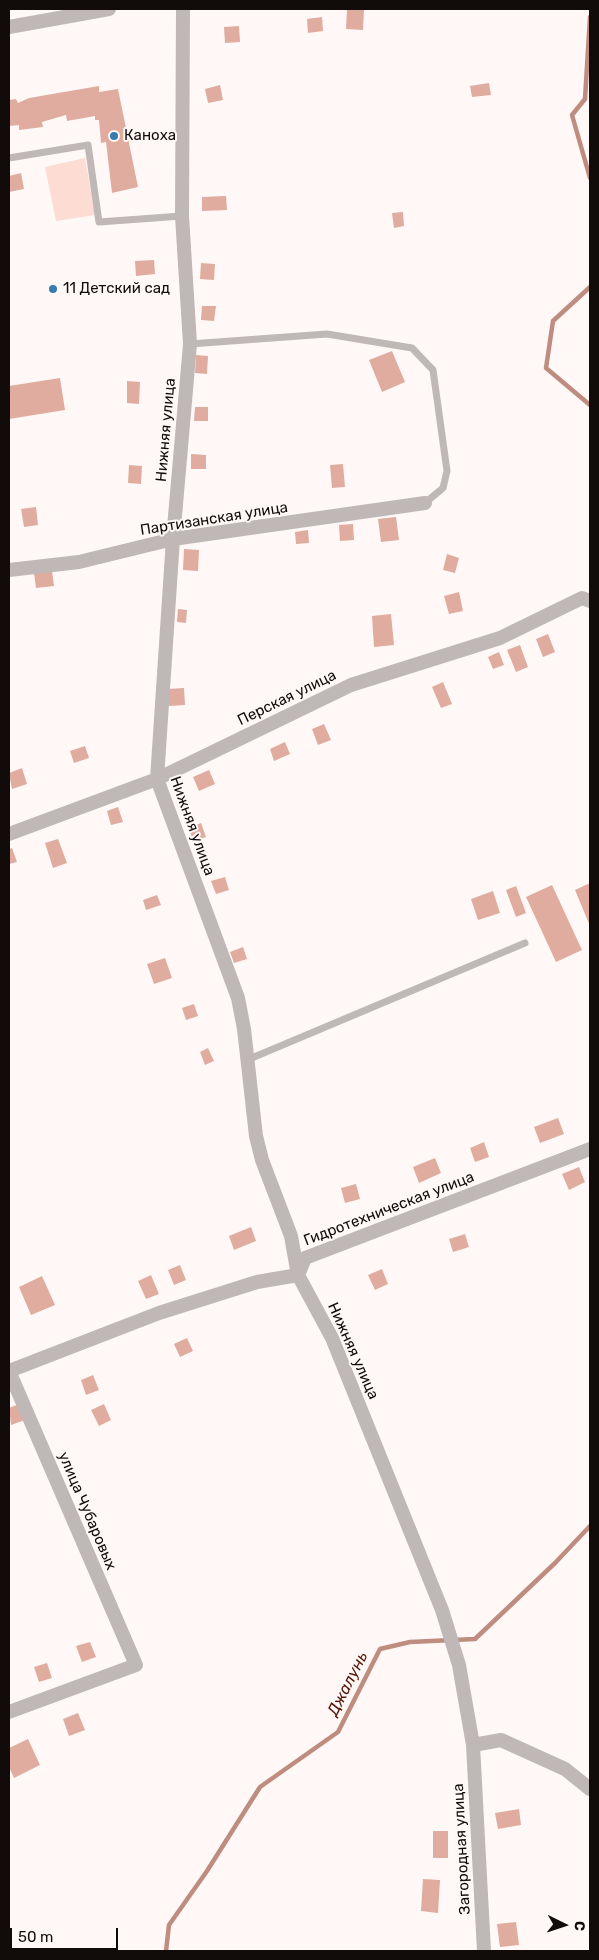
<!DOCTYPE html>
<meta charset="utf-8">
<style>
body{margin:0}
#map{position:relative;width:599px;height:1960px;overflow:hidden;background:#fff8f6;font-family:Rubik,sans-serif}
canvas{display:block}
.frame{position:absolute;inset:0;border:10px solid #110b0a;pointer-events:none}
.north{position:absolute;left:539px;top:1900px;width:50px;height:50px;-webkit-text-stroke:4px #fff8f6;paint-order:stroke;rotate:94deg;font-size:14px;font-weight:700;line-height:20px;text-align:center;color:#110b0a}
.north::after{content:'';display:block;margin:auto;width:18px;height:22px;background:#110b0a;clip-path:polygon(50% 0,100% 100%,50% 72%,0 100%)}
.scale{position:absolute;left:10px;top:1928px;width:108px;height:22px;box-sizing:border-box;border:2px solid #110b0a;border-top:0;padding-left:6px;font-size:15px;line-height:18px;white-space:nowrap;color:#110b0a;-webkit-text-stroke:4px #fff8f6;paint-order:stroke}
</style>
<div id="map">
<canvas width="599" height="1960"></canvas>
<div class="frame"></div>
<div class="north">С</div>
<div class="scale">50 m</div>
</div>
<script>
const ctx = document.querySelector('canvas').getContext('2d');
ctx.lineJoin = 'round';
function fillPath(path, color) { ctx.fillStyle = color; ctx.fill(path, 'evenodd'); }
function stroke(path, color, width, dash) { ctx.strokeStyle = color; ctx.lineWidth = width; ctx.lineCap = dash ? 'butt' : 'round'; ctx.setLineDash(dash || []); ctx.stroke(path); }
function drawText(font, color, halo, rows, align = 'center') {
  ctx.font = font + ' Rubik,sans-serif'; ctx.lineWidth = 4; ctx.setLineDash([]); ctx.textBaseline = 'middle'; ctx.strokeStyle = halo; ctx.fillStyle = color; for (const [text, x, y, turn = 0] of rows) {
    ctx.save(); ctx.translate(x, y); ctx.rotate((+turn || 0) * Math.PI / 180); ctx.textAlign = isNaN(turn) ? turn : align; if (halo) ctx.strokeText(text, 0, 0); ctx.fillText(text, 0, 0); ctx.restore();
  }
}
const green = new Path2D(`
 M85,158l10,57 -39,6 -11,-54z`);
const stream = new Path2D(`
 M590,17l-5,82 -13,16 18,63
 M590,287l-37,34 -7,47 44,37
 M166,1951l3,-26 38,-54 53,-84 78,-55 42,-83 30,-7 65,-3 80,-76 35,-37`);
const building = new Path2D(`
 M347,9h17l-1,21 -17,-1z
 M322,17l1,14 -15,2 -1,-14z
 M239,26l1,16 -15,1 -1,-16z
 M489,83l2,12 -19,2 -2,-11z
 M220,85l3,15 -15,3 -3,-14z
 M99,86v6l19,-3 20,98 -26,6 -6,-51 -5,1 -2,-23h-4v-4l-28,5 -1,-6 -24,7 1,5 -24,3v-5l-10,1v-26l7,-1 2,4 11,-5z
 M21,173l3,16 -15,3v-16z
 M226,196l1,14 -25,1v-14z
 M403,212l1,14 -10,2 -2,-15z
 M154,260l1,14 -19,2 -1,-15z
 M201,263l14,1 -1,16 -14,-1z
 M202,306h14l-2,15 -13,-1z
 M392,351l13,31 -23,10 -13,-32z
 M196,355l12,1 -1,18 -12,-1z
 M60,378l5,32 -56,9v-33z
 M127,381l13,1 -1,22 -12,-1z
 M195,407h13v14h-14z
 M191,454l15,1v14h-15z
 M343,464l2,23 -13,1 -2,-23z
 M129,465l13,1 -1,18 -13,-1z
 M36,507l2,18 -14,2 -3,-18z
 M396,517l3,23 -18,2 -3,-23z
 M353,524l1,16 -14,1 -1,-16z
 M308,530l1,13 -13,1 -1,-12z
 M184,549l15,1 -1,21 -15,-1z
 M447,554l12,4 -4,15 -12,-3z
 M52,571l2,15 -18,2 -2,-15z
 M459,592l4,19 -14,3 -5,-18z
 M178,609l9,1 -1,13 -9,-1z
 M391,614l3,31 -20,2 -2,-31z
 M548,634l7,18 -12,5 -7,-18z
 M520,645l8,22 -12,5 -9,-22z
 M499,652l5,13 -11,4 -5,-12z
 M443,682l9,22 -11,4 -9,-21z
 M184,688l1,17 -16,1 -1,-17z
 M324,724l7,16 -13,5 -6,-16z
 M285,742l5,12 -16,7 -4,-12z
 M85,746l4,12 -15,5 -4,-12z
 M22,768l5,16 -15,5 -3,-16z
 M209,770l6,14 -16,7 -6,-14z
 M118,807l5,15 -12,3 -4,-14z
 M201,823l5,14 -13,4 -4,-13z
 M58,839l9,24 -14,5 -8,-25z
 M12,848l5,14 -8,2v-15z
 M225,877l4,13 -13,4 -5,-13z
 M590,883v43l-15,-36z
 M552,885l30,65 -26,12 -30,-65z
 M516,886l10,27 -10,4 -10,-27z
 M493,891l7,22 -22,7 -7,-21z
 M157,895l4,10 -15,5 -3,-10z
 M243,947l4,12 -13,4 -4,-11z
 M165,958l7,20 -18,6 -7,-20z
 M194,1004l4,12 -12,4 -4,-12z
 M208,1048l6,13 -9,4 -5,-13z
 M558,1118l6,16 -24,9 -6,-16z
 M484,1142l5,15 -14,5 -5,-14z
 M435,1158l6,15 -22,10 -6,-16z
 M579,1167l6,15 -16,8 -7,-16z
 M356,1184l4,15 -15,4 -4,-15z
 M251,1227l5,14 -22,9 -5,-14z
 M465,1234l4,13 -16,5 -4,-13z
 M180,1265l6,15 -12,5 -6,-15z
 M382,1269l6,15 -13,6 -7,-15z
 M151,1275l8,19 -13,5 -8,-18z
 M42,1276l13,29 -24,10 -12,-28z
 M187,1338l6,13 -13,6 -6,-13z
 M93,1375l6,15 -13,5 -5,-15z
 M19,1404l6,16 -14,5 -2,-17z
 M104,1404l7,16 -12,6 -8,-16z
 M90,1642l6,15 -14,5 -6,-16z
 M47,1663l5,15 -13,4 -5,-15z
 M78,1713l7,17 -16,6 -6,-17z
 M28,1739l12,26 -26,13 -5,-11v-19z
 M519,1809l2,16 -23,4 -3,-16z
 M433,1831h15v27h-15z
 M423,1879l17,1 -2,33 -17,-2z
 M516,1922l3,23 -19,2 -3,-23z`);
const service = new Path2D(`
 M9,158l79,-13 11,77 83,-6
 M190,344l137,-10 85,14 21,22 14,101 -4,17 -18,15
 M247,1060l278,-117`);
const minor = new Path2D(`
 M183,9l-1,207 8,128 -17,195 -16,240 81,219 6,31 12,107 6,24 29,76 7,39 34,63 110,272 17,55 14,80 11,206
 M9,27l100,-18
 M9,570l70,-8 94,-23 252,-36
 M9,834l148,-55 194,-94 149,-47 82,-40 8,3
 M298,1275l7,-17 285,-109
 M9,1371l127,294 -127,47
 M9,1371l150,-58 98,-31 41,-7
 M473,1745l28,-5 64,29 25,20`);
const markers = [
 [114,136,5,"#357cb1"],
 [53,289,5,"#357cb1"]
];
const poiNames = [
 ["Каноха",124,136],
 ["11 Детский сад",63,289]
];
const streetNames = [
 ["Нижняя улица",166,430,-85],
 ["Партизанская улица",214,519,-9],
 ["Перская улица",287,698,-26],
 ["Нижняя улица",192,826,70],
 ["Гидротехническая улица",389,1209,-21],
 ["Нижняя улица",353,1351,66],
 ["улица Чубаровых",87,1511,67],
 ["Загородная улица",462,1849,-93]
];
const waterNames = [
 ["Джалунь",348,1684,-63]
];
fillPath(green, '#fddcd4');
stroke(stream, '#bf8c80', 4.5);
fillPath(building, '#e0ac9f');
stroke(service, '#c0b8b6', 7);
stroke(minor, '#c0b8b6', 14);
for (const [x, y, r, color] of markers) { const dot = new Path2D(); dot.arc(x, y, r, 0, 2 * Math.PI); ctx.fillStyle = color; ctx.fill(dot); stroke(dot, '#fff8f6', 2); }
drawText('15px', '#110b0a', '#fff8f6', poiNames, 'left');
drawText('15px', '#110b0a', '#fff8f6', streetNames);
drawText('italic 16px', '#551709', '#fff8f6', waterNames);
</script>
